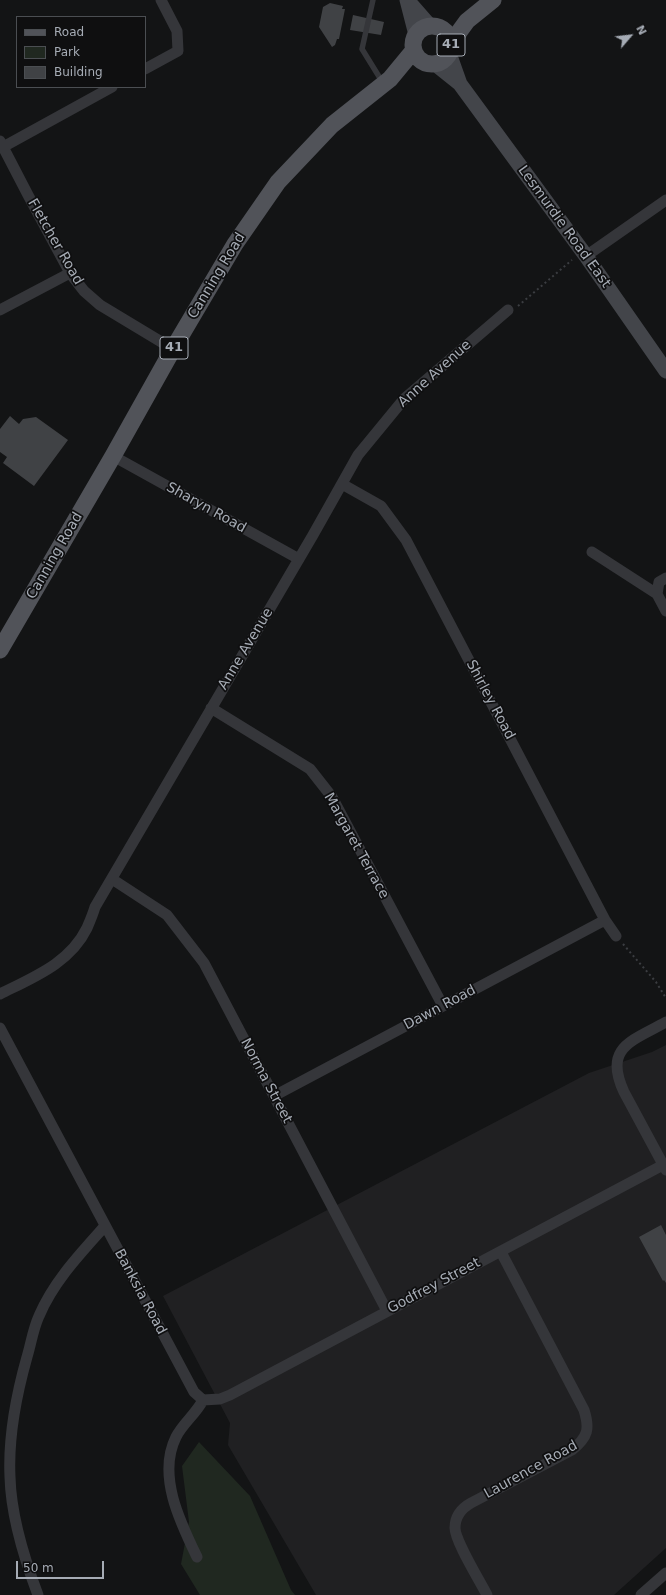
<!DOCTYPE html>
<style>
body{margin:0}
#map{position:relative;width:666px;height:1595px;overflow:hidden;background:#131415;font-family:"DejaVu Sans",sans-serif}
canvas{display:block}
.legend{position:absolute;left:16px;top:16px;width:130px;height:72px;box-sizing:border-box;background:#0f0f10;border:1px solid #4b4e52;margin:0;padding:5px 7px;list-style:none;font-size:12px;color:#a6acb5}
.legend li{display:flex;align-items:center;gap:8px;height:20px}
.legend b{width:20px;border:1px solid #4b4e52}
.north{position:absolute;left:610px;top:16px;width:40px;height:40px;-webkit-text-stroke:3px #0f0f10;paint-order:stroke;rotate:62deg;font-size:11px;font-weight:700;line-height:16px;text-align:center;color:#a6acb5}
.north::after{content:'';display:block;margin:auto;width:14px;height:18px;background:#a6acb5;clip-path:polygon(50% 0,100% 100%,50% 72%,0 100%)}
.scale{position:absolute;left:16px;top:1561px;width:88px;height:18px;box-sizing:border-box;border:2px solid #a6acb5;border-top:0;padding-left:5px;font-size:12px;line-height:14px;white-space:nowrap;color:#a6acb5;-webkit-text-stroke:3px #0f0f10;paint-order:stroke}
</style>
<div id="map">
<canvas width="666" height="1595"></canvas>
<ul class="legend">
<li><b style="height:5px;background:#515359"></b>Road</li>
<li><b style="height:11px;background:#202820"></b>Park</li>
<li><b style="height:11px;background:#404245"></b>Building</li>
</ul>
<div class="north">N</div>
<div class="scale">50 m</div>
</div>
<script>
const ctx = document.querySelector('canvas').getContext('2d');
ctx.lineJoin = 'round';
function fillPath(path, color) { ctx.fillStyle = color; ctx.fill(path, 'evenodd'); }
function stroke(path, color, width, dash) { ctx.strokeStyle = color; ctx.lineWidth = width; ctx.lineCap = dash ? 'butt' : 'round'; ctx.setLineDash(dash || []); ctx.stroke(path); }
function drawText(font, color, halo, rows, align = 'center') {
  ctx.font = font + ' "DejaVu Sans",sans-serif'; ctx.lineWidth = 3.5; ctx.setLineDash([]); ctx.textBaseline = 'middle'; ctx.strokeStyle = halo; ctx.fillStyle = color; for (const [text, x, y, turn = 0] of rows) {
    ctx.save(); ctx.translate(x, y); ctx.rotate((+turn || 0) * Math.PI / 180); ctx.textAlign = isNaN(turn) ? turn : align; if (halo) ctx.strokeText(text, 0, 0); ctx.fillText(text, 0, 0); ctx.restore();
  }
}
const built = new Path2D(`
 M666,1045v503l-52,47h-298l-88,-150 2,-22 -67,-127 426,-223 63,-21z`);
const green = new Path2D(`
 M199,1442l51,54 41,94 4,5h-95l-19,-31 8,-42 -7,-56z`);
const building = new Path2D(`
 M330,3l13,3 -1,3h3l-6,30h-2l-2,6 -3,2 -13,-20 4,-20z
 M353,15l31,7 -3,13 -31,-5z
 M10,416l9,8 4,-5 13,-2 32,23 -34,46 -31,-23 4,-6 -7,-5v-23z
 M661,1225l5,10v48l-2,-3 -1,1 -24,-44z`);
const path = new Path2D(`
 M518,306l54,-46
 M623,944l33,38 10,16`);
const lane = new Path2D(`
 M373,0l-11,49 21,34`);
const street = new Path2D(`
 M145,69l33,-18 -1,-20 -16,-31
 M0,141l28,54 42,78 14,18 16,14 73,44
 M3,147l109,-60
 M586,256l80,-56
 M0,310l70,-37
 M113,456l186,103
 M342,484l39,22 25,34 199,380 11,16
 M592,552l65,42 2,-12 7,-4
 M657,594l9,17
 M211,708l99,61 22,28 111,209
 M112,879l55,36 37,48 183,348
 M0,994c34,-17 70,-31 87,-66 3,-7 6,-14 8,-21l218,-372 45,-80 46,-56 104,-89
 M666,1022c-34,19 -63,25 -42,70l42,78
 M0,1028l194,364 9,8
 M274,1096l331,-176
 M203,1400l17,-1 10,-4 433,-230
 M197,1557c-17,-35 -40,-82 -21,-120 7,-14 20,-23 27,-37
 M38,1595c-14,-37 -27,-78 -28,-118 -2,-41 6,-81 17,-120 4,-13 6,-28 12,-41 15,-35 41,-62 66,-90
 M487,1595c-7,-14 -32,-54 -32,-67 0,-12 7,-20 16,-25l101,-53c16,-13 18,-21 12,-40l-83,-158
 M641,1595l25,-22`);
const secondary = new Path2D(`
 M407,0l9,35
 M409,2l21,24
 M449,53l11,31 126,172 80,115
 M435,64l25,20`);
const primary = new Path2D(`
 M413 45a19 19 0 1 1 38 0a19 19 0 1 1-38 0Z
 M451,43l16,-22 26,-21
 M0,650l113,-194 60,-107 62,-105 43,-62 54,-57 58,-46 24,-29`);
const shields = [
 [451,45,28],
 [174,348,28]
];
const shieldNames = [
 ["41",451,45],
 ["41",174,348]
];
const streetNames = [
 ["Lesmurdie Road East",564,227,54],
 ["Fletcher Road",55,242,60],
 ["Canning Road",217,276,-59],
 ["Anne Avenue",435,374,-42],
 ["Sharyn Road",206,508,29],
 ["Canning Road",55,556,-60],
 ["Anne Avenue",246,649,-59],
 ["Shirley Road",490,700,62],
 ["Margaret Terrace",356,846,61],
 ["Dawn Road",440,1008,-28],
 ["Norma Street",266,1081,62],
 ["Godfrey Street",434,1286,-28],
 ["Banksia Road",140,1292,62],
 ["Laurence Road",531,1470,-29]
];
fillPath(built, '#202022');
fillPath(green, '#202820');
fillPath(building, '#404245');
stroke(path, '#3b3d41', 2, [2, 3]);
stroke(lane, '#35363a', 5.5);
stroke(street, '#35363a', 11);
stroke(secondary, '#43454a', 15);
stroke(primary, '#515359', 17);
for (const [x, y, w] of shields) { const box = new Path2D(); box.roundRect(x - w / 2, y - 11, w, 22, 3); ctx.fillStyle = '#0f0f10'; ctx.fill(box); stroke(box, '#a6acb5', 1); }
drawText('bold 13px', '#a6acb5', null, shieldNames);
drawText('14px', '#a6acb5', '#0f0f10', streetNames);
</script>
